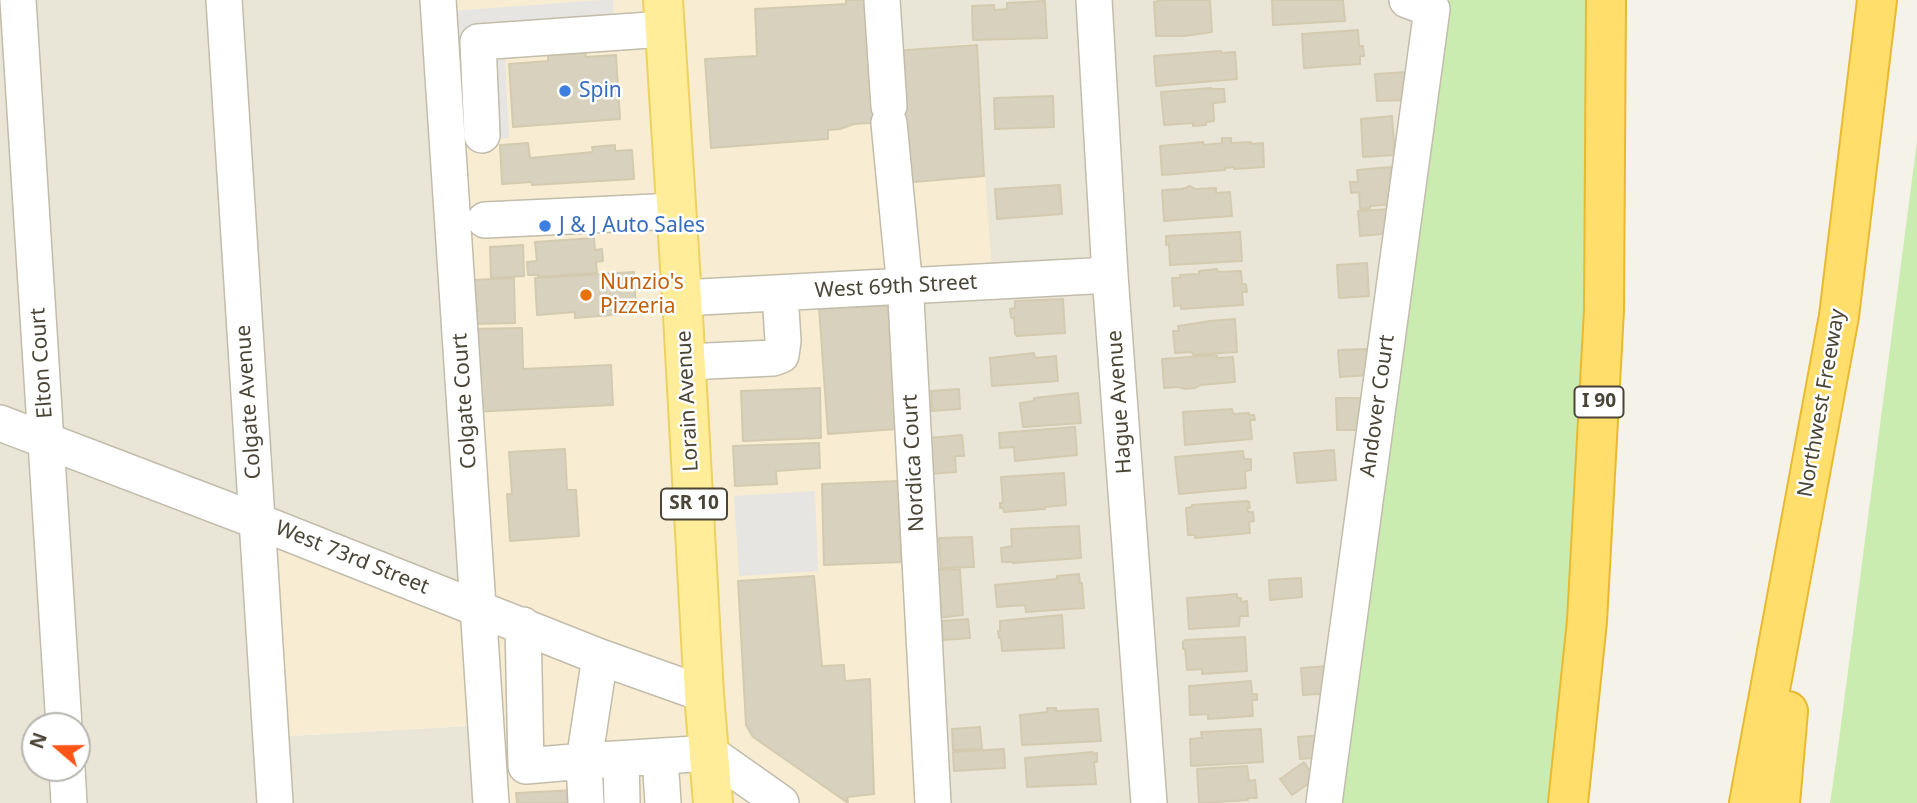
<!DOCTYPE html>
<style>
body{margin:0}
#map{position:relative;width:1917px;height:803px;overflow:hidden;background:#f5f3e9;font-family:"Noto Sans",sans-serif}
canvas{display:block}
.north{position:absolute;left:21px;top:712px;width:70px;height:70px;box-sizing:border-box;background:#fff;border:2px solid #b7b5af;border-radius:50%;rotate:290deg;font-size:19px;font-weight:700;line-height:28px;text-align:center;color:#4a4537}
.north::after{content:'';display:block;margin:auto;width:24px;height:32px;background:#ff5417;clip-path:polygon(50% 0,100% 100%,50% 72%,0 100%)}
</style>
<div id="map">
<canvas width="1917" height="803"></canvas>
<div class="north">N</div>
</div>
<script>
const ctx = document.querySelector('canvas').getContext('2d');
ctx.lineJoin = 'round';
function fillPath(path, color) { ctx.fillStyle = color; ctx.fill(path, 'evenodd'); }
function stroke(path, color, width, dash) { ctx.strokeStyle = color; ctx.lineWidth = width; ctx.lineCap = dash ? 'butt' : 'round'; ctx.setLineDash(dash || []); ctx.stroke(path); }
function drawText(font, color, halo, rows, align = 'center') {
  ctx.font = font + ' "Noto Sans",sans-serif'; ctx.lineWidth = 5; ctx.setLineDash([]); ctx.textBaseline = 'middle'; ctx.strokeStyle = halo; ctx.fillStyle = color; for (const [text, x, y, turn = 0] of rows) {
    ctx.save(); ctx.translate(x, y); ctx.rotate((+turn || 0) * Math.PI / 180); ctx.textAlign = isNaN(turn) ? turn : align; if (halo) ctx.strokeText(text, 0, 0); ctx.fillText(text, 0, 0); ctx.restore();
  }
}
const residential = new Path2D(`
 M0,0h438l42,609 -209,128 216,-12 4,78h-491zM35,726h42v42h-42z
 M882,0h549l-107,803h-391z`);
const commercial = new Path2D(`
 M438,0h444l3,52 90,-9 18,239 -88,5 28,516h-442l-5,-78 -215,12 -14,-216 222,87z`);
const green = new Path2D(`
 M1431,0h175l-38,803h-244z
 M1917,141v662h-87l7,-48z`);
const parking = new Path2D(`
 M602,0h11l2,47 -110,7 4,84 -51,3 -8,-130z
 M815,491l3,80 -79,5 -5,-80z`);
const building = new Path2D(`
 M846,0h23l24,51 84,-6 7,131 -82,7 -24,-63 -9,3 -15,1 -14,5 -12,1v9l-117,9 -6,-89 52,-3 -2,-47 91,-5z
 M1162,0h48l2,32 -28,4h-28l-2,-34z
 M1272,0h71l2,21 -72,4z
 M1045,1l2,37 -74,2 -1,-34 22,-1v5l13,-1v-6z
 M1358,30l1,16h4l1,10h-4v8l-56,4 -2,-34z
 M585,51l1,6 30,-2 4,64 -107,8 -4,-63 39,-3v-9z
 M1221,51v2l14,-1 2,27 -81,7 -2,-30z
 M1407,72l2,28 -32,1 -2,-27z
 M1211,88v1h13l1,13 -12,1 1,18 -8,1v3l-13,1v-3l-29,2 -3,-33z
 M1053,96l1,31 -59,2 -1,-31z
 M1392,116l3,39 -32,2 -2,-38z
 M1222,138h9v5l20,-1v2l12,-1 1,24 -30,2v-2l-9,1v2l-63,5 -2,-29 43,-4 1,3 18,-2z
 M528,143l2,15 63,-6 -1,-5 23,-2v6l17,-1 2,29 -102,6 -1,-3 -29,2 -2,-39z
 M1391,167l3,37 -24,2v2l-10,1 -1,-17 -8,1 -1,-11h8l-1,-12z
 M1060,185l2,29 -65,5 -2,-30z
 M1190,186l5,3 21,-1v5l14,-1 2,24 -68,5 -2,-31 20,-1z
 M1392,209l2,24 -34,3 -2,-25z
 M1240,232l2,29 -72,4 -1,-21 -3,1v-9z
 M594,238l1,12 7,-1 1,12 -7,1 1,11 -59,4v-2h-10l-1,-13 10,-1 -2,-19z
 M523,245l1,31 -33,2 -1,-31z
 M1367,263l2,33 -30,2 -2,-33z
 M1217,269l1,3 23,-1 1,13h4l1,8h-5l1,13 -62,4v-4l-7,1 -2,-28h8v-3l19,-1v-3z
 M634,272l2,41 -61,5v-6l-38,3 -2,-37z
 M514,278l1,45 -42,1 -1,-44z
 M1063,299l2,34 -48,3 -2,-2 -1,-17 -3,1 -1,-9 5,-1v-7z
 M888,302l9,127 -69,5 -9,-127z
 M1235,319l2,33 -44,3 -1,-3 -17,1 -2,-22h6l-1,-5 32,-5z
 M522,328l1,41 88,-4 2,40 -141,7 -5,-83z
 M1368,349l1,26 -29,2 -2,-27z
 M1034,353l1,5 21,-2 2,25 -66,5 -2,-28z
 M1217,355v3l16,-1 2,25 -35,3 -5,3 -9,1 -8,-2 -14,1 -2,-29z
 M820,388l1,50 -78,3 -2,-50z
 M959,389l1,20 -28,2 -1,-20z
 M1078,393l3,30 -58,4 -3,-24 14,-2v-3z
 M1336,398h28v32h-27z
 M1232,409l1,5 16,-1v2h5l1,5h-5l2,19 -67,6 -2,-33z
 M1075,427l2,28 -62,6 -1,-14 -14,1 -1,-15z
 M962,435l2,21h-9l1,16 -26,2 -3,-36z
 M819,443l1,25 -44,3 1,13 -42,2 -2,-40z
 M565,449l2,41h9l3,46 -69,5 -3,-47h5l-3,-42z
 M1334,450l2,30 -39,3 -3,-30z
 M1243,451l1,8h7v11l-6,1 1,17 -67,6 -4,-37z
 M1064,473l2,32 -22,2 1,2 -41,3 -1,-4h-3v-5h3l-2,-26z
 M899,481l2,81 -77,3 -2,-81z
 M1247,501l2,1 1,6h-3l1,4h5l1,9 -5,1 1,11 -55,5v-3h-7l-2,-27 6,-1v-2z
 M1079,526l2,32 -68,5v-1h-11l-1,-14 11,-2 -1,-17z
 M972,537l2,30 -33,1 -2,-30z
 M960,569l3,46 -26,3 -6,-48z
 M1079,574l1,9h2l2,25 -58,4 -1,-7 -28,2 -2,-22 62,-6v-3z
 M814,576l8,90 22,-1 1,16 25,-2 4,115 -27,3 1,6 -95,-66 -7,-12 -8,-144z
 M1301,578l1,19 -32,3 -1,-20z
 M1237,594v4h4v4l6,-1 1,15h-8l-1,10 -50,3 -2,-31z
 M1062,615l2,33 -62,3 -1,-13h-2l-1,-7h2v-10z
 M968,619l2,19 -27,2 -1,-19z
 M1245,637l2,34 -45,3v-5l-15,1 -2,-21h-2v-7l2,-2z
 M1330,666l2,27 -29,2 -2,-27z
 M1251,681l1,13h5v6h-5l1,16 -45,3v-5l-18,1 -1,-29z
 M1047,708h9v3l42,-2 3,32 -79,4 -2,-30 27,-3z
 M980,727l2,22 -29,1 -1,-21z
 M1261,729l2,33 -72,4 -1,-27 12,-1 -1,-6z
 M1324,735l2,22 -26,2 -2,-22z
 M1004,749l1,19 -51,3 -1,-19z
 M1093,752l1,2 3,-1v9h-3l2,22 -69,3 -2,-29z
 M1304,762l11,17 -23,16 -12,-16z
 M1247,766l2,15 6,-1 2,18h-10l1,2 -49,3 -2,-34z
 M577,790l1,13h-61l-1,-10z`);
const minor = new Path2D(`
 M18,0l46,726
 M224,0l51,803
 M438,0l53,803
 M882,0l7,106
 M1094,0l16,275 39,528
 M889,123l17,176 27,504
 M482,135l-4,-93 186,-13
 M485,220l191,-9
 M682,298l428,-23
 M686,362l87,-4 8,-3 2,-14 -3,-48
 M0,423l257,98 343,136 104,37
 M523,625l3,141 58,-5 16,-104
 M660,757l3,46
 M621,759l1,43
 M67,768l2,35
 M586,803l-2,-42 126,-8 71,50
 M1324,803l108,-794 -25,-9`);
const major = new Path2D(`
 M663,0l19,298 22,396 9,109`);
const highway = new Path2D(`
 M1568,803l19,-182 17,-311 2,-310
 M1749,803l90,-487 38,-316
 M1780,803l8,-92`);
const markers = [
 [565,91,7,"#3f7fe0"],
 [545,226,7,"#3f7fe0"],
 [586,295,7,"#e8710a"]
];
const shields = [
 [1599,402,49],
 [694,504,66]
];
const shieldNames = [
 ["I 90",1599,402],
 ["SR 10",694,504]
];
const shopNames = [
 ["Spin",579,91],
 ["J & J Auto Sales",559,226]
];
const foodNames = [
 ["Nunzio's",600,283],
 ["Pizzeria",600,307]
];
const streetNames = [
 ["West 69th Street",896,287,-3],
 ["Elton Court",42,363,-94],
 ["Colgate Court",465,401,-94],
 ["Lorain Avenue",688,401,-93],
 ["Colgate Avenue",249,402,-94],
 ["Hague Avenue",1120,402,-94],
 ["Northwest Freeway",1822,403,-80],
 ["Andover Court",1378,406,-82],
 ["Nordica Court",914,463,-93],
 ["West 73rd Street",352,558,22]
];
fillPath(residential, '#eae6d7');
fillPath(commercial, '#f8edd3');
fillPath(green, '#caecb0');
fillPath(parking, '#e7e5e1');
fillPath(building, '#d8d1be');
stroke(building, '#d3cab0', 2);
stroke(minor, '#c2bcab', 38);
stroke(major, '#ecd261', 42);
stroke(highway, '#e8b931', 42);
stroke(minor, '#fff', 35);
stroke(major, '#ffed99', 38);
stroke(highway, '#ffde6b', 38);
for (const [x, y, r, color] of markers) { const dot = new Path2D(); dot.arc(x, y, r, 0, 2 * Math.PI); ctx.fillStyle = color; ctx.fill(dot); stroke(dot, '#fff', 2.5); }
for (const [x, y, w] of shields) { const box = new Path2D(); box.roundRect(x - w / 2, y - 15.5, w, 31, 5); ctx.fillStyle = '#fff'; ctx.fill(box); stroke(box, '#4a4537', 2); }
drawText('bold 19px', '#4a4537', null, shieldNames);
drawText('21px', '#366cbe', '#fff', shopNames, 'left');
drawText('21px', '#c56008', '#fff', foodNames, 'left');
drawText('21px', '#4a4537', '#fff', streetNames);
</script>
